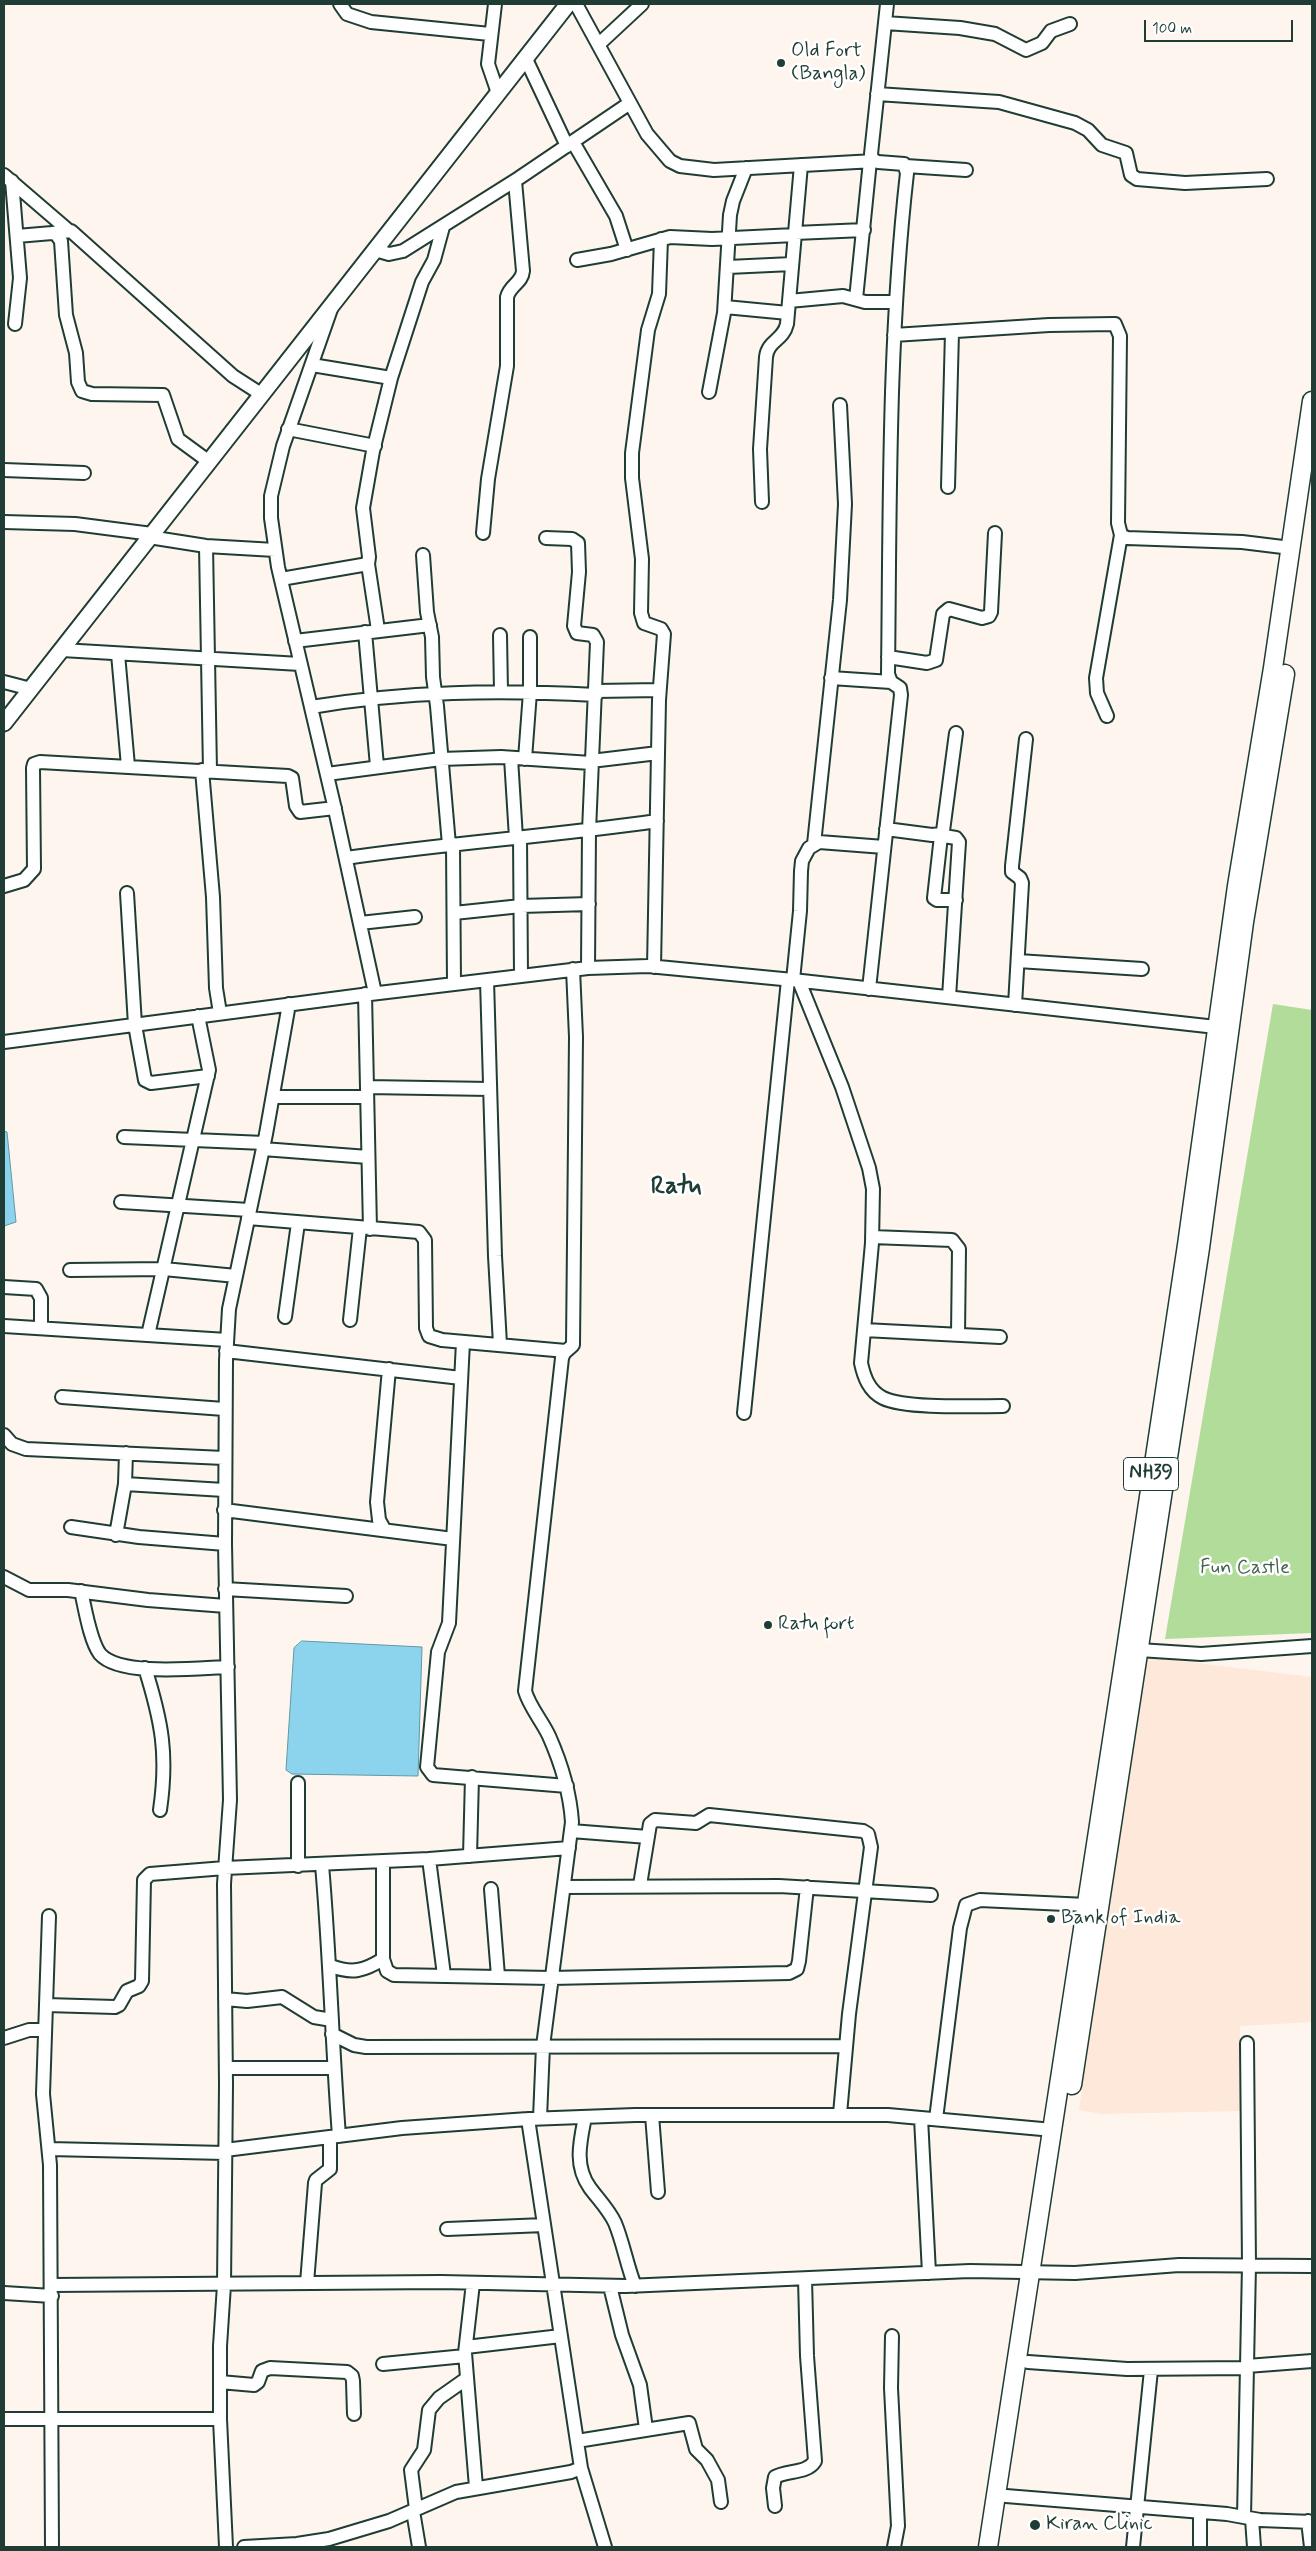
<!DOCTYPE html>
<style>
body{margin:0}
#map{position:relative;width:1316px;height:2551px;overflow:hidden;background:#fef5ee;font-family:Mynerve,sans-serif}
canvas{display:block}
.frame{position:absolute;inset:0;border:5px solid #1f3d34;pointer-events:none}
.scale{position:absolute;left:1144px;top:20px;width:149px;height:22px;box-sizing:border-box;border:2px solid #1f3d34;border-top:0;padding-left:6px;font-size:15px;line-height:18px;white-space:nowrap;color:#1f3d34;-webkit-text-stroke:4px #fff;paint-order:stroke}
</style>
<div id="map">
<canvas width="1316" height="2551"></canvas>
<div class="frame"></div>
<div class="scale">100 m</div>
</div>
<script>
const ctx = document.querySelector('canvas').getContext('2d');
ctx.lineJoin = 'round';
function fillPath(path, color) { ctx.fillStyle = color; ctx.fill(path, 'evenodd'); }
function stroke(path, color, width, dash) { ctx.strokeStyle = color; ctx.lineWidth = width; ctx.lineCap = dash ? 'butt' : 'round'; ctx.setLineDash(dash || []); ctx.stroke(path); }
function drawText(font, color, halo, rows, align = 'center') {
  ctx.font = font + ' Mynerve,sans-serif'; ctx.lineWidth = 5; ctx.setLineDash([]); ctx.textBaseline = 'middle'; ctx.strokeStyle = halo; ctx.fillStyle = color; for (const [text, x, y, turn = 0] of rows) {
    ctx.save(); ctx.translate(x, y); ctx.rotate((+turn || 0) * Math.PI / 180); ctx.textAlign = isNaN(turn) ? turn : align; if (halo) ctx.strokeText(text, 0, 0); ctx.fillText(text, 0, 0); ctx.restore();
  }
}
const built = new Path2D(`
 M1147,1657l165,20v345l-72,4v85l-138,3 -23,-4z`);
const green = new Path2D(`
 M1273,1004l39,6v623l-147,6z`);
const water = new Path2D(`
 M4,1131l3,1 9,90 -12,4z
 M302,1641l120,6 -4,129 -126,-2 -6,-4 8,-122z`);
const minor = new Path2D(`
 M340,4l7,10 24,8 119,12
 M495,4l-7,60 10,29
 M576,4l71,130 23,27 10,5 34,4 160,-9
 M885,23l75,5 35,6 31,16 16,-7 9,-12 19,-7
 M599,44l43,-40
 M525,57l42,89
 M877,94l122,8 76,21 13,7 14,15 24,8 5,22 6,4 48,4 82,-4
 M573,142l43,74 11,34
 M906,166l60,4
 M4,175l64,55
 M12,181l8,97 -5,46
 M52,233l19,-2 162,145 28,18
 M795,233l69,-3
 M17,236l35,-3 4,1 5,7 5,74 10,38 2,29 4,9 10,3 71,1 15,44 30,22
 M375,250l14,4 14,-3 116,-73 111,-75
 M577,260l34,-6 59,-17 42,2 83,-4
 M728,267l64,-3
 M856,299l14,-138
 M789,301l54,-5 22,6h31
 M725,307l63,6
 M331,309l-48,137 -12,50v22l7,49 56,238 41,188
 M894,335l155,-10 66,-1 5,12 -2,187 3,12 6,3 115,4 49,6
 M312,365l79,13
 M709,392l15,-79 6,-98 3,-14 13,-33
 M288,429l87,17
 M4,470l80,3
 M948,487l4,-155
 M762,502l-2,-53 6,-92c2,-17 17,-16 21,-33l14,-159
 M4,522l71,2 77,10
 M483,533l5,-54 19,-113v-69c3,-12 15,-14 16,-26l-8,-90
 M149,537l57,9 69,4
 M546,538l26,1 6,4 1,29 -5,54 3,7 16,2 4,7 -8,189 -1,137
 M206,546l4,225
 M423,555l4,57 5,25 1,40 4,29 12,139
 M368,564l10,66
 M281,579l87,-15 1,-7 -6,-49 10,-57 18,-73 31,-96 12,-22 9,-33
 M365,632l12,134
 M500,635l1,56
 M295,641l135,-16
 M62,650l238,14
 M118,654l10,112
 M888,657l39,6 9,-3 7,-46 6,-5 33,9 7,-2 2,-4 4,-79
 M831,678l60,4
 M4,682l27,7
 M596,691l63,-1
 M311,707c96,-16 187,-17 285,-12
 M1107,716l-10,-23 -1,-15 25,-143
 M511,758l5,80
 M525,759l5,-67v-55
 M591,761l67,-8
 M202,770l11,127 3,91 4,25
 M327,774l114,-15 60,-2 90,6
 M886,829l46,6 9,-1 2,-3 13,-98
 M938,835l18,3 3,4 -10,155
 M941,836l-7,62 3,2h19
 M520,837l1,139
 M453,844l1,140
 M814,844l26,-244 5,-96 -5,-99
 M346,858c103,-15 207,-22 311,-37
 M4,886l20,-6 10,-11 -1,-101 1,-4 6,-2 248,14 4,2 4,28 4,6 35,-4
 M127,893l8,132 10,55 6,3 57,-7
 M454,913l67,-7 68,-2
 M360,923l55,-6
 M1018,961l124,8
 M654,967l5,-267 5,-66 -3,-5 -17,-6 -3,-10 1,-54 -10,-81v-25l16,-123 11,-36 2,-55
 M487,980l8,276 5,88
 M793,980l7,-69 1,-40 1,-10 7,-13 10,-6 65,5
 M799,981l43,106 27,81 4,21 -1,54 -11,120c3,14 8,28 22,35 22,11 93,8 120,8
 M869,989l32,-294 -1,-7 -9,-6 -3,-8c2,-168 0,-334 19,-501l-3,-9 -26,-2 -6,-3 -1,-5 16,-150
 M365,994l5,235
 M1015,1005l7,-122 -2,-5 -8,-6v-6l14,-127
 M4,1042l358,-47 226,-27 60,-2 145,14 423,47
 M367,1087l123,2
 M273,1097h94
 M124,1137l140,6
 M263,1149l105,8
 M121,1202l128,8
 M248,1218l171,14 6,8 1,88 3,8 13,4 124,11
 M872,1237l80,3 7,9 -1,86
 M70,1270l94,-1 72,7
 M4,1287l32,2 5,9v30
 M285,1317l13,-94
 M350,1320l10,-92
 M4,1326l223,14
 M864,1330l136,7
 M148,1335l61,-265 -11,-54
 M463,1342l-14,281 -11,29 -11,115 6,8 134,11
 M226,1351l235,27
 M62,1397l162,12
 M744,1413l44,-433
 M4,1435l8,9 14,5 198,9
 M125,1484l99,6
 M224,1510l229,29
 M71,1527l68,10 86,7
 M384,1529l-5,-9 -2,-18 12,-133
 M116,1535l9,-51 1,-31
 M4,1577l25,13h39l80,10 78,6
 M225,1589l121,7
 M81,1591c4,17 9,50 19,63 20,23 99,14 128,13
 M1139,1650l62,4 111,-8
 M145,1668c17,54 23,87 15,142
 M298,1783v83
 M571,1831l77,6
 M470,1856l2,-79
 M429,1859l15,116
 M383,1862v97l4,12 7,4 157,3 238,-5 8,-4 2,-8 8,-74
 M322,1865c8,90 10,180 17,271
 M640,1885l10,-61 5,-4 41,3 13,-8 154,16 5,3 3,13 -22,167 -9,100
 M564,1887l215,-1 152,9
 M491,1889l7,87
 M49,1916l-6,178 7,71 2,382
 M331,1966c21,8 33,5 52,-7
 M225,1999l22,2 35,-4 32,20 18,3
 M46,2005l69,2 4,-2 8,-14 12,-5 3,-5 2,-101 6,-6 75,-6 204,-9 140,-11
 M332,2034l22,11 12,2 480,-1
 M4,2038l25,-8h15
 M226,2068h108
 M652,2115l6,77
 M585,2117c-5,25 -11,49 5,71 9,12 19,22 25,35 8,19 12,43 20,63
 M540,2118l3,-72 29,-224c-2,-30 -11,-59 -23,-86 -7,-15 -20,-30 -24,-45l37,-333 2,-5 9,-8 3,-308 -3,-68
 M921,2118l8,155
 M936,2119l24,-191 6,-23 14,-5 107,5
 M49,2149l176,4
 M225,2150l177,-22 126,-9 107,-4h253l165,15
 M447,2229l97,-4
 M307,2283l8,-100 1,-3 14,-11v-32
 M473,2283l-8,70 11,134
 M52,2285l389,-3 185,4 344,-15 105,2 104,-8 133,1
 M610,2286l12,49 18,50 6,44
 M4,2293l48,3
 M892,2336l-1,52 7,138 -4,21
 M466,2347l95,-11
 M1028,2362l99,7 120,-1
 M383,2364l82,-8
 M1247,2366l65,-5
 M220,2382l34,3 4,-3 4,-11 8,-3 77,4 5,4 1,5 1,33
 M4,2419h216
 M577,2441l112,-18 7,26 11,11 11,20 3,22
 M581,2468l24,79
 M1006,2496l221,18 33,6 52,2
 M775,2506l-2,-18 2,-11c12,-7 32,-3 40,-16l-8,-105 -2,-77
 M416,2509l-5,-39 13,-20 5,-40 10,-12 27,-19
 M413,2511l6,36
 M1244,2517l5,-252 -2,-222
 M1252,2519l2,28
 M1308,2521l3,26
 M226,2547l-6,-128v-73l4,-61 2,-200 -2,-201 6,-84 -5,-256 1,-184 3,-51 37,-175 23,-130
 M244,2547l53,-3 32,-5 60,-18 67,-29 115,-20 10,-4 -53,-349
 M1133,2547l18,-177
 M1200,2547v-35`);
const major = new Path2D(`
 M4,723l564,-719`);
const highway = new Path2D(`
 M1072,2085l128,-837 44,-326 41,-248
 M988,2547l138,-898 61,-404 50,-359 36,-218 39,-267`);
const markers = [
 [781,63,5,"#1f3d34"],
 [768,1625,5,"#1f3d34"],
 [1051,1919,5,"#1f3d34"],
 [1035,2525,6,"#1f3d34"]
];
const shields = [
 [1151,1474,55]
];
const shieldNames = [
 ["NH39",1151,1474]
];
const poiNames = [
 ["Old Fort",791,52],
 ["(Bangla)",791,75],
 ["Ratu fort",778,1625],
 ["Bank of India",1061,1919],
 ["Kiran Clinic",1046,2525]
];
const parkNames = [
 ["Fun Castle",1245,1569]
];
const districtNames = [
 ["Ratu",676,1188]
];
fillPath(built, '#fde8d9');
fillPath(green, '#b2dc99');
fillPath(water, '#8cd4ee');
stroke(water, '#6098a4', 1);
stroke(minor, '#1f3d34', 16);
stroke(major, '#1f3d34', 19);
stroke(highway, '#1f3d34', 21);
stroke(minor, '#fff', 12);
stroke(major, '#fff', 15);
stroke(highway, '#fff', 18);
for (const [x, y, r, color] of markers) { const dot = new Path2D(); dot.arc(x, y, r, 0, 2 * Math.PI); ctx.fillStyle = color; ctx.fill(dot); stroke(dot, '#fff', 2); }
for (const [x, y, w] of shields) { const box = new Path2D(); box.roundRect(x - w / 2, y - 16.5, w, 33, 4); ctx.fillStyle = '#fff'; ctx.fill(box); stroke(box, '#1f3d34', 1); }
drawText('bold 19px', '#1f3d34', null, shieldNames);
drawText('20px', '#1f3d34', '#fff', poiNames, 'left');
drawText('20px', '#44654d', '#fff', parkNames);
drawText('bold 25px', '#1f3d34', '#fff', districtNames);
</script>
